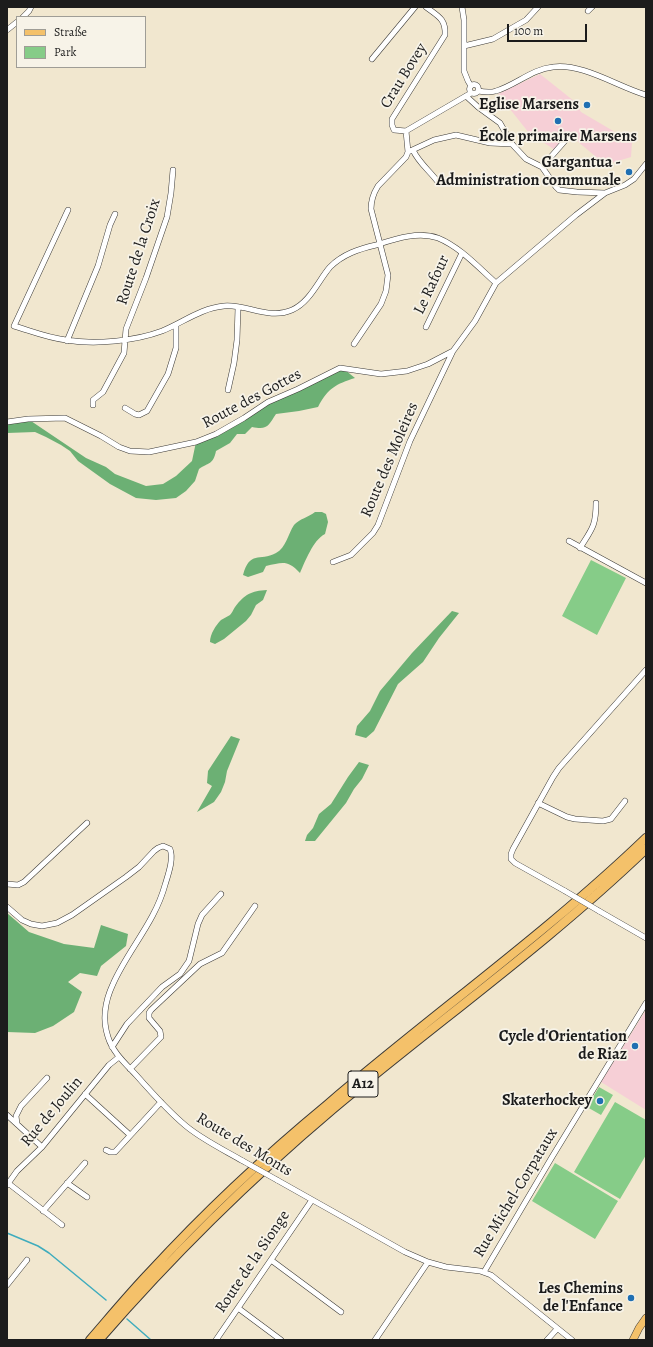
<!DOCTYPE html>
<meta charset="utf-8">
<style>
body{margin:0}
#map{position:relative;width:653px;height:1347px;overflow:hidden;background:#f1e7cf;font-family:Alegreya,serif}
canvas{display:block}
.frame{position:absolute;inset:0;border:8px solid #1c1c1c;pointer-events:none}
.legend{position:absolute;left:16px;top:16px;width:130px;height:52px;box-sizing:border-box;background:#f7f3e8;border:1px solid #9f9d96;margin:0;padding:5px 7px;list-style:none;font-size:12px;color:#1c1c1c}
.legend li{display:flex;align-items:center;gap:8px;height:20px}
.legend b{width:20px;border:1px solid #9f9d96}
.scale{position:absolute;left:507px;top:24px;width:80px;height:18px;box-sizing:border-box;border:2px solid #1c1c1c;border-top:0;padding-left:5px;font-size:12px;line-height:14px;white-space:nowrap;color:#1c1c1c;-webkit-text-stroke:3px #f7f3e8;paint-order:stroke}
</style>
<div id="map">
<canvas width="653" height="1347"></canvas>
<div class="frame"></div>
<ul class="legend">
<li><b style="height:5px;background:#f4c16a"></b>Straße</li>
<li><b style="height:11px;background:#86cc88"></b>Park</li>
</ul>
<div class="scale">100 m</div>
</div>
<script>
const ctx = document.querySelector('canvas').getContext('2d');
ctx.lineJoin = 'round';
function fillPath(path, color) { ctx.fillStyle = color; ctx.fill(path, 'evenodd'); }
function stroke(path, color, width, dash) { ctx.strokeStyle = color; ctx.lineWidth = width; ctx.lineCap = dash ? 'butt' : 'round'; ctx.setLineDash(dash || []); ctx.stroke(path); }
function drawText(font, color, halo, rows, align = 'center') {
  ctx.font = font + ' Alegreya,serif'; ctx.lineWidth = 3.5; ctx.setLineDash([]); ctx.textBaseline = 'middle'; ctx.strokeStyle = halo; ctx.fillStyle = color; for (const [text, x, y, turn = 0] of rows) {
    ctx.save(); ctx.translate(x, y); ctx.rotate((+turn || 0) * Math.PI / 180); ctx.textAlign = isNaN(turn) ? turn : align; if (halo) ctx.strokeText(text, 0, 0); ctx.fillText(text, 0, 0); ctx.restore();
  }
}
const built = new Path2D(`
 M540,74l34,27 7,11 51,30 -1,15 -23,7 -7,-3 -30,-25 -16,14 -26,-17 -31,-39z
 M646,1010v100l-45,-28z`);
const green = new Path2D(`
 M591,560l35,18 -29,57 -35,-19z
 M599,1087l14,8 -12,20 -14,-8z
 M615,1102l31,18v35l-26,44 -46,-27z
 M555,1163l63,38 -23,38 -63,-38z`);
const forest = new Path2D(`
 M339,368l6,2 10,8c-19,6 -27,10 -37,29l-19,4 -23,3c-8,12 -8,16 -24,13l-7,7h-8l-7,9 -14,8c-3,14 -7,11 -17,18l-4,12 -9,10 -10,7 -20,2 -20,-2 -26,-14 -32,-23 -8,-10 -9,-6 -15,-8 -11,-5 -28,1v-11l21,-3 58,39 20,9 9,7 31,12 17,-2 13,-8 16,-15 4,-19 20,-8 50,-31z
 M315,512h7l4,2 2,8 -3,12c-12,6 -20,28 -25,39 -12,-13 -17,-11 -34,-7l-3,6 -15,5 -5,-2c7,-25 16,-13 33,-22 10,-5 12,-19 18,-28 5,-6 15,-8 21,-13z
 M267,590l-4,10 -7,5 -5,10 -5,6 -22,18 -9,5 -5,-2c0,-8 6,-17 11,-22 3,-2 6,-3 9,-5 2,-2 3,-5 5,-8 10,-13 16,-16 32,-17z
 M452,611l7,2 -20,25 -16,24 -25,22 -24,47 -8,7 -11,-3 2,-9 13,-15 10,-20 32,-38z
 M231,736l9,3 -13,32 -2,11 -4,10 -7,10 -17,10 15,-26 -5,-3 1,-12z
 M359,762l10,3 -7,14 -8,10 -8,14 -31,38h-10l2,-6 6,-7 6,-14 12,-10 17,-27z
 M7,913l22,19 35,12 30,4 7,-23 27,9 -2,12 -25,20 -4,10 -17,-3 -12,9 14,10 -8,20 -21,14 -18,7 -28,-1z`);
const stream = new Path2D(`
 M7,1233l31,13 11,7 57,47
 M127,1319l24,21`);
const minor = new Path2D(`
 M426,7c12,9 20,12 19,28l-53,84v6l2,5 12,1 65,-38
 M462,7l2,13v51l4,10 3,5
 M588,11l4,-4
 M23,17l6,-6 2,-4
 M7,30l10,-8
 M464,46l29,-7 33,-19 12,-13
 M372,59l43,-52
 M469.5 89a4.5 4.5 0 1 1 9 0a4.5 4.5 0 1 1-9 0Z
 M478,91c6,1 12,2 18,0 20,-6 36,-22 57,-24 30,-4 65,20 93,28
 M466,96l12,11 22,16 12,21 14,15 16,8 14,20 3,3 18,2 28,1
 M413,150c5,12 17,21 25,32
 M408,152l26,-12 22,-5 34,8 22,1
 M542,167l28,-32
 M68,210l-54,116c17,5 34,12 52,14 29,5 69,1 96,-9 20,-8 39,-23 62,-25 23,-2 45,14 68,4 18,-8 26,-29 38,-43 13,-13 29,-18 46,-22 19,-6 42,-14 62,-7 22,9 40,29 58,45
 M426,327l36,-74
 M67,341l31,-75 12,-41 5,-11
 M354,344l27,-40 5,-13 2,-16 -17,-66c0,-9 2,-15 7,-23l28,-29 2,-5 -2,-21
 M228,390l6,-27 3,-23 1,-32
 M93,405v-5l10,-8 21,-39 2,-24 20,-51 21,-61 4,-24 2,-23
 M125,408l10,6 4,1 8,-4 21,-37 8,-26v-23
 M7,422l21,-3 37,-1 36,18 18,11 11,4 19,1 47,-10 20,-8 28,-16 24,-16 30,-13 42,-21 41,6 26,-3 21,-7 25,-13 22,-30 21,-38 80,-68 29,-22 20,-8 9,-6 12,-15
 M569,541l77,42
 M580,548c12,-19 16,-22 16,-45
 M333,562l18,-7 22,-22 5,-8 32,-84 43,-90
 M538,803l29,14 8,2 28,2 8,-2 14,-18
 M7,884l11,1 6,-3 63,-59
 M565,891l-50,-28 -4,-4v-5l2,-5 40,-72 6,-9 87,-98
 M7,907l15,13 9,4 11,2 15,-3 15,-8 54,-38 13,-10 15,-16 4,-3 5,-2 7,3c4,10 -2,26 -5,36 -10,37 -37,65 -52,99 -8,17 -11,35 -5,53 5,16 18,27 29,39 15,17 31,35 49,50 17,14 38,24 57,35
 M599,911l47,27
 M112,1047l15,-23 35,-37 18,-13 9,-13 9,-37 4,-9 19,-21
 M130,1069l31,-32 -1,-6 -11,-13v-5l2,-3 49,-46 22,-11 33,-47
 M85,1094l45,41
 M7,1115l35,32
 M17,1124l-1,-8 5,-10 26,-28
 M106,1150l4,2h5l46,-50
 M277,1180l128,72 23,10 18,5 34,4 11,4 81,65
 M8,1183l54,42
 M67,1183l20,14
 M7,1185l10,-14 25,-24 67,-82 10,-8
 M43,1211l42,-48
 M271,1260l70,52
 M484,1272l68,-115 94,-154
 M7,1285l20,-25
 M238,1308l43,32
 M216,1340l96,-140
 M375,1340l53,-78
 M547,1340l10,-11`);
const major = new Path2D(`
 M633,1340l6,-12 7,-10`);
const highway = new Path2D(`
 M90,1340c20,-23 39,-46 60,-68 55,-60 115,-116 178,-168 105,-90 218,-170 318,-266
 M99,1340c72,-83 150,-160 234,-231 104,-87 215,-166 313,-260`);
const minorBridge = new Path2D(`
 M565,891l34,20
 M243,1161l34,19`);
const markers = [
 [587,105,4,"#1f6fb2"],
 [558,121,4,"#1f6fb2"],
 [629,172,4,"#1f6fb2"],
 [635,1046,4,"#1f6fb2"],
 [600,1101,4,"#1f6fb2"],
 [631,1298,4,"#1f6fb2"]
];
const shields = [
 [363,1084,30]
];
const shieldNames = [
 ["A12",363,1084]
];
const streetNames = [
 ["Crau Bovey",404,76,-58],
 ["Route de la Croix",139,252,-72],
 ["Le Rafour",432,285,-65],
 ["Route des Gottes",252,399,-28],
 ["Route des Moleires",390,460,-67],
 ["Rue de Joulin",52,1112,-50],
 ["Route des Monts",244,1145,31],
 ["Rue Michel-Corpataux",516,1193,-59],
 ["Route de la Sionge",253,1262,-56]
];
const poiNames = [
 ["Eglise Marsens",579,105],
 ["École primaire Marsens",558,137,"center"],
 ["Gargantua -",621,163],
 ["Administration communale",621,181],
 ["Cycle d'Orientation",627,1037],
 ["de Riaz",627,1055],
 ["Skaterhockey",592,1101],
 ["Les Chemins",623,1289],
 ["de l'Enfance",623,1307]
];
fillPath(built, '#f6cfd6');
fillPath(green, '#86cc88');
fillPath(forest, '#6cb074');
stroke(stream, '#3facbd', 1.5);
stroke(minor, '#3c3a37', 6);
stroke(major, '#3c3a37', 8);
stroke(highway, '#3c3a37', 10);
stroke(minor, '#fff', 5);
stroke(major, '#f4c16a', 7);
stroke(highway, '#f4c16a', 8);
stroke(minorBridge, '#3c3a37', 6, []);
stroke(minorBridge, '#fff', 5);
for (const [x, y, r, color] of markers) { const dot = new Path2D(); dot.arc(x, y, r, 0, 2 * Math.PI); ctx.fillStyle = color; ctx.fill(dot); stroke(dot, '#f7f3e8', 1.5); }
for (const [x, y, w] of shields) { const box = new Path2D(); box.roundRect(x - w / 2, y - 13, w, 26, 3); ctx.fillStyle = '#f7f3e8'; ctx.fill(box); stroke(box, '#1c1c1c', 1); }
drawText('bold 15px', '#1c1c1c', null, shieldNames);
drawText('16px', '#1c1c1c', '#f7f3e8', streetNames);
drawText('bold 16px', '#1c1c1c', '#f7f3e8', poiNames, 'right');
</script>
